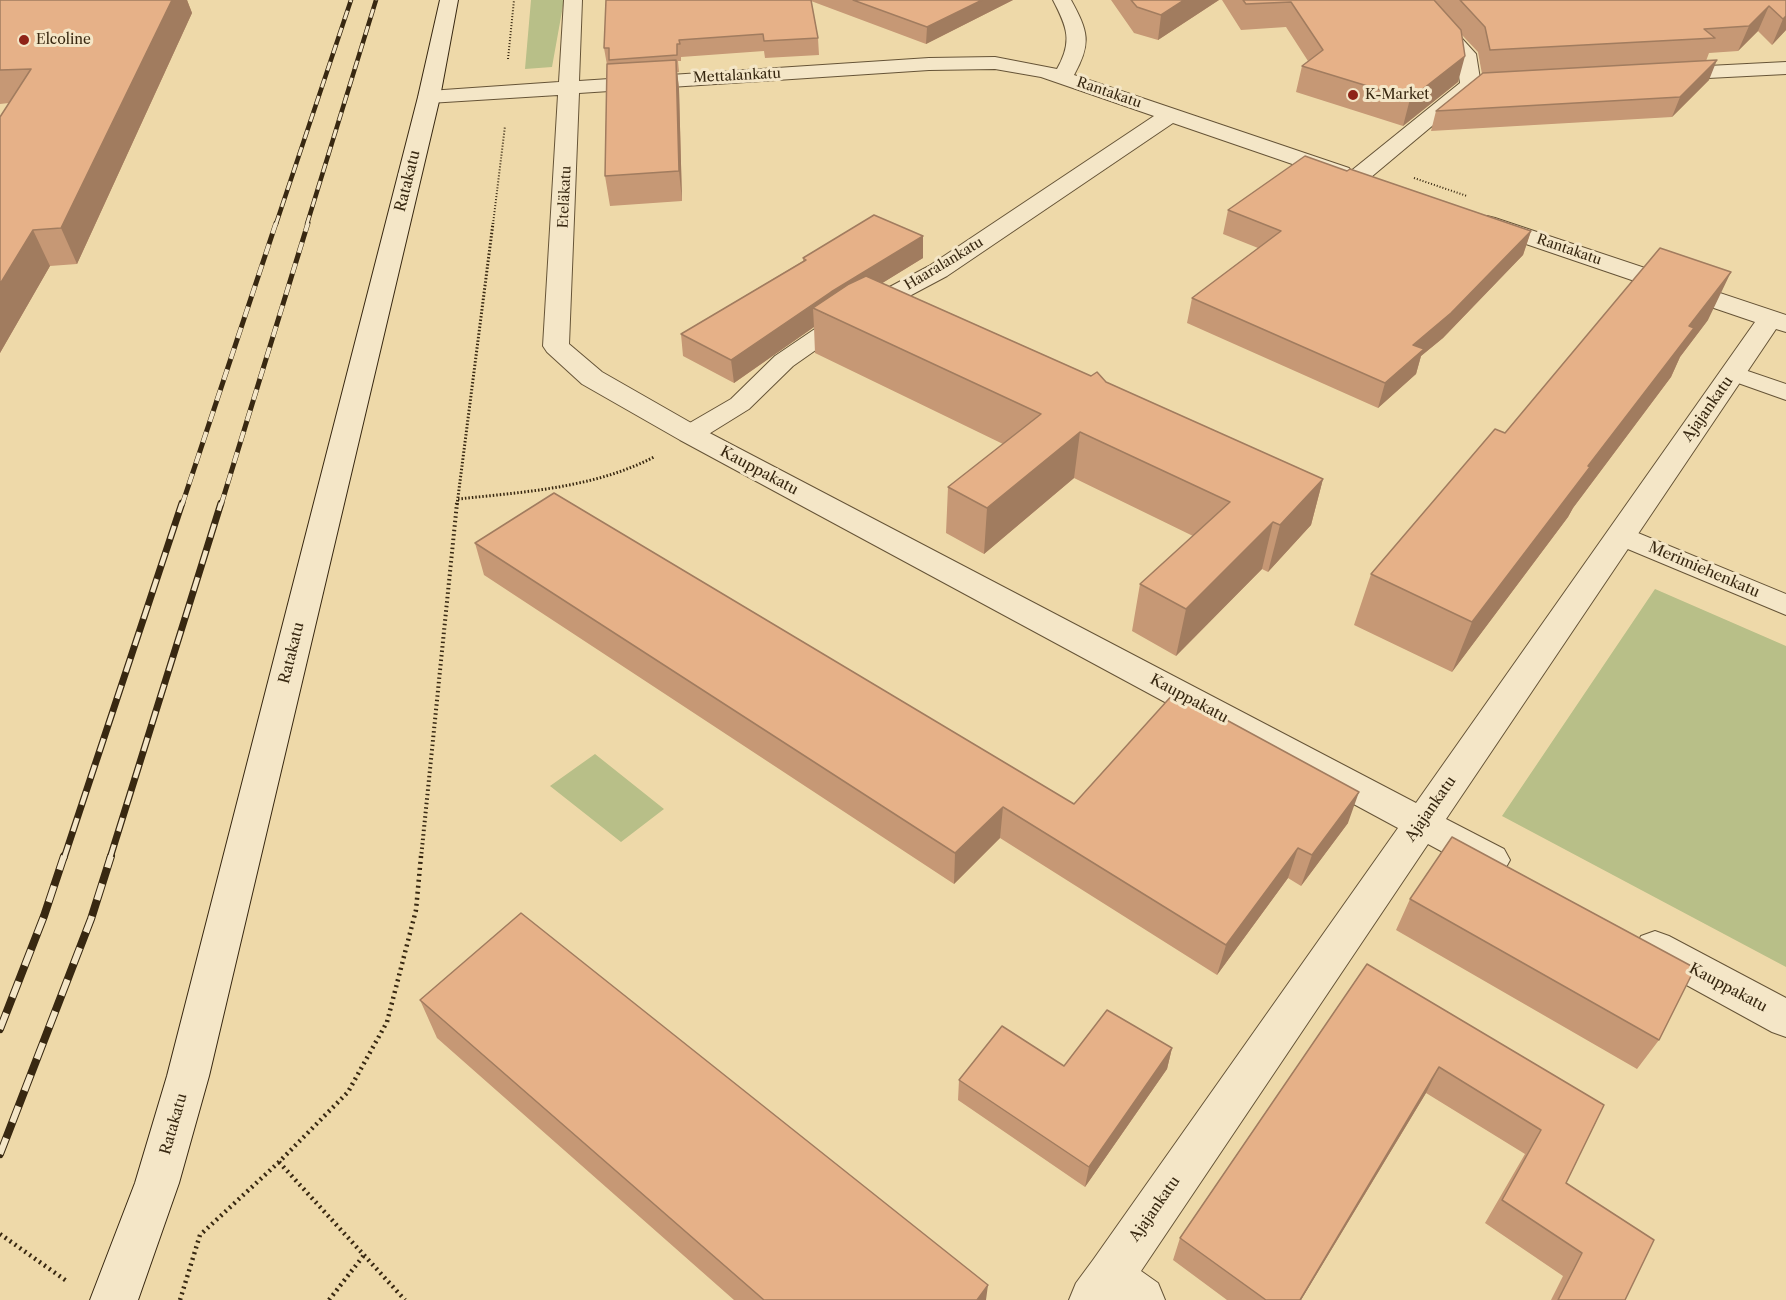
<!DOCTYPE html>
<meta charset="utf-8">
<style>
body{margin:0}
canvas{display:block;background:#eed9a9}
</style>
<canvas width="1786" height="1300"></canvas>
<script>
const ctx = document.querySelector('canvas').getContext('2d');
ctx.lineJoin = 'round';
function fillPath(path, color) { ctx.fillStyle = color; ctx.fill(path, 'evenodd'); }
function stroke(path, color, width, dash) { ctx.strokeStyle = color; ctx.lineWidth = width; ctx.lineCap = dash ? 'butt' : 'round'; ctx.setLineDash(dash || []); ctx.stroke(path); }
function drawText(font, color, halo, rows, align = 'center') {
  ctx.font = font + ' "Libre Caslon Text",serif'; ctx.lineWidth = 6; ctx.setLineDash([]); ctx.textBaseline = 'middle'; ctx.strokeStyle = halo; ctx.fillStyle = color; for (const [text, x, y, turn = 0] of rows) {
    ctx.save(); ctx.translate(x, y); ctx.rotate((+turn || 0) * Math.PI / 180); ctx.textAlign = isNaN(turn) ? turn : align; if (halo) ctx.strokeText(text, 0, 0); ctx.fillText(text, 0, 0); ctx.restore();
  }
}
const green = new Path2D(`
 M531,0h33l-12,67 -27,2z
 M1655,589l131,57v321l-284,-151z
 M595,754l69,55 -43,33 -71,-56z`);
const pathFar3 = new Path2D(`
 M508,59l6,-59
 M1414,178l53,18
 M493,224l12,-98`);
const pathFar2 = new Path2D(`
 M458,499c66,-7 136,-11 196,-42
 M457,505l36,-282`);
const pathFar1 = new Path2D(`
 M421,858l36,-355`);
const path = new Path2D(`
 M279,1162l126,138
 M0,1234l68,48
 M180,1300l20,-65 79,-73 69,-70 39,-70 29,-112 5,-54
 M329,1300l35,-45`);
const lane = new Path2D(`
 M842,314l8,2 4,5 -4,5 -57,40 -44,43 -50,31 -9,2 -9,-2 -4,-6 4,-6 50,-29 44,-43 59,-40z
 M1733,366l53,18v16l-62,-22 -3,-5 3,-5z
 M1621,526l165,68v21l-175,-73 -4,-7 4,-7z`);
const street = new Path2D(`
 M564,0h18l-3,81 350,-23 66,-1 62,12c16,-28 10,-42 -4,-69h18c17,31 21,43 3,75l275,93 2,3 109,-88 -4,-28 -48,-55h19l49,54 5,31 -117,98 -8,2 -8,-2 -3,-4 -12,-1 -160,-55 -226,153 -77,41 -9,3 -9,-3 -4,-5 4,-5 77,-41 225,-150 -113,-39 -46,-8 -66,1 -350,23 -10,251 33,28 98,56 716,375 339,-481 -276,-94 -4,-5 4,-5 8,-2 8,2 291,97v17l-10,-3 -330,490 58,30 6,11 -6,11 -13,4 -13,-4 -50,-27 -287,427 17,12 7,17h-96l7,-17 17,-23 305,-432 -718,-388 -98,-56 -35,-32 -4,-6 15,-251 -129,8 -7,-2 -4,-4 4,-4 7,-2 130,-9z
 M1786,62v12l-117,6 -7,-2 -3,-4 3,-4 7,-2z
 M1655,931l14,5 117,62v39l-14,-5 -131,-72 -6,-12 6,-12z`);
const secondary = new Path2D(`
 M440,0h18l-18,97 -231,979 -30,107 -41,117h-48l45,-117 32,-107 251,-979z`);
const railFar3 = new Path2D(`
 M276,224l75,-224
 M307,224l69,-224`);
const railFar2 = new Path2D(`
 M182,505l94,-282
 M221,505l87,-282`);
const railFar1 = new Path2D(`
 M64,858l118,-355
 M110,858l111,-355`);
const rail = new Path2D(`
 M0,1029l44,-113 20,-60
 M0,1154l91,-235 20,-63`);
const wall = new Path2D(`
 M0,0h187l5,13 -115,251 -27,2 -50,87v-236l9,-14 -9,1z
 M606,0h407l-87,44 -115,-43 7,37 1,17 -54,3 -1,-7 -83,6v4h-3l1,11h-2l2,17 3,112 -72,5 -5,-30 2,-111 -3,-17z
 M1111,0h108l-61,40 -24,-7z
 M1222,0h564v30l-14,15 -14,-14 -20,20 -29,2 -3,8 3,19 -37,37 -241,14 5,-20 46,-37 -4,-22 -16,-17 -4,47 -55,44 -107,-34 6,-26 6,-5 -22,-34 -45,3z
 M1347,171l184,60 -8,24 -80,83 -22,18 -5,18 -38,34 -191,-85 5,-25 66,-50 -35,-14 5,-24z
 M923,236v22l-41,25 441,196 -12,46 -43,47 -6,-3 -86,87 -44,-25 8,-47 53,-48 -119,-58 -90,76 -38,-21 2,-46 55,-43 -188,-91 -1,-26 -80,56 -51,-27 -2,-22 122,-73v-3z
 M1708,320l-28,37 -9,20 -98,131 -5,9 -116,155 -98,-47 17,-51 134,-141z
 M475,543l599,261 274,19 -47,63 -13,-8 -71,97 -217,-137 -46,46 -470,-309z
 M1410,899l249,141 -22,29 -241,-139z
 M1367,964l237,141 -38,78 59,117h-74l12,-24 -78,-53 40,-69 -99,-61 -125,207h-74l-54,-40 7,-22z
 M420,1000l566,300h-252l-297,-262z
 M1172,1048l-5,21 -82,118 -127,-87 1,-20 105,-14z`);
const shadedWall = new Path2D(`
 M172,0h15l5,13 -115,251 -16,-36z
 M982,0h31l-87,44 1,-17z
 M1184,0h35l-61,40 3,-25z
 M1769,6l-11,25 -20,20 11,-25z
 M1786,16v14l-14,15 11,-26z
 M1465,56l-7,26 -55,44 7,-27z
 M676,60l3,29 3,112 -3,-30z
 M1717,60l-8,20 -37,37 8,-20z
 M33,230l17,36 -50,87v-69z
 M1531,231l-8,24 -80,83 -22,18 -5,18 -38,34 7,-25 28,-38z
 M923,236v22l-94,58 -16,-8 1,19 -80,56 -3,-23 100,-68z
 M1731,272l-23,48 -28,37 -9,20 -98,131 -5,9 -116,155 20,-50 116,-156 101,-140z
 M1080,432l-6,46 -90,76 3,-46z
 M1323,479l-12,46 -43,47 12,-47z
 M1273,522l-11,47 -86,87 10,-47z
 M1359,792l-11,31 -47,63 11,-31z
 M1003,807l-3,31 -46,46 1,-31z
 M1298,848l-10,30 -71,97 9,-30z
 M1172,1048l-5,21 -82,118 4,-20z
 M1439,1067l-13,26 -125,207h-1z
 M988,1285l-2,15h-9z`);
const building = new Path2D(`
 M0,0h172l-111,228 -28,2 -33,54v-167l31,-48 -31,1z
 M606,0h205l7,38 -54,3 -1,-7 -84,6 1,4h-3v11l-68,5v-12h-5z
 M853,0h129l-55,27z
 M1131,0h53l-23,15 -24,-8z
 M1243,0h191l27,30 4,26 -55,43 -108,-33 21,-16 -32,-48 -45,2z
 M1460,0h326v16l-3,3 -14,-13 -20,20 -45,3 11,9 -225,12 -5,-23z
 M676,60l3,111 -74,5 2,-112z
 M1717,60l-37,37 -244,14 47,-38z
 M1305,156l42,15 3,-2 181,62 -80,82 -38,32 11,4 -39,34 -193,-85 89,-67 -53,-21z
 M874,215l49,21 -92,56 -100,68 -50,-26 125,-74 -3,-2z
 M1660,248l71,24 -42,54 5,2 -106,138 2,1 -118,155 -101,-48 124,-145 10,4z
 M866,276l225,100 6,-4 9,10 217,97 -43,46 -7,-3 -87,87 -46,-25 90,-82 -150,-70 -93,76 -39,-21 93,-73 -228,-106 36,-24z
 M554,493l520,311 101,-112 184,100 -47,63 -14,-7 -72,97 -223,-138 -48,46 -480,-310z
 M1452,837l243,131 -36,72 -249,-141z
 M521,913l467,372 -11,15h-213l-344,-300z
 M1367,964l237,141 -38,78 88,57 -29,60h-67l24,-47 -80,-53 39,-70 -102,-63 -139,233h-34l-86,-62z
 M1107,1010l65,38 -83,119 -130,-87 43,-54 62,40z`);
const markers = [
 [24,40,6,"#8f2418"],
 [1353,95,6,"#8f2418"]
];
const farPoinames = [
 ["Elcoline",36,40],
 ["K-Market",1365,95]
];
const farStreetnames = [
 ["Mettalankatu",737,76,-3],
 ["Rantakatu",1109,93,19],
 ["Eteläkatu",565,197,-87],
 ["Rantakatu",1569,250,19],
 ["Haaralankatu",944,264,-31]
];
const streetNames = [
 ["Ratakatu",408,181,-76],
 ["Ajajankatu",1708,409,-55],
 ["Kauppakatu",759,471,28],
 ["Merimiehenkatu",1704,570,23],
 ["Ratakatu",292,653,-76],
 ["Kauppakatu",1189,699,28],
 ["Ajajankatu",1431,809,-55],
 ["Kauppakatu",1728,988,28],
 ["Ratakatu",174,1124,-74],
 ["Ajajankatu",1155,1209,-55]
];
fillPath(green, '#b8bf88');
stroke(lane, '#665437', 2);
stroke(street, '#665437', 2);
stroke(secondary, '#382811', 2);
stroke(pathFar3, '#382811', 2, [1, 2]);
stroke(pathFar2, '#382811', 3, [1.5, 2]);
stroke(pathFar1, '#382811', 4, [1.5, 3]);
stroke(path, '#382811', 4.5, [2, 4]);
fillPath(lane, '#f4e6c7');
fillPath(street, '#f4e6c7');
fillPath(secondary, '#f4e6c7');
stroke(railFar3, '#382811', 4.5);
stroke(railFar2, '#382811', 5);
stroke(railFar1, '#382811', 7);
stroke(rail, '#382811', 8);
stroke(railFar3, '#f4e6c7', 3, [9]);
stroke(railFar2, '#f4e6c7', 4, [11]);
stroke(railFar1, '#f4e6c7', 4.5, [14]);
stroke(rail, '#f4e6c7', 6, [17]);
fillPath(wall, '#c69875');
fillPath(shadedWall, '#a17c5f');
fillPath(building, '#e6b188');
stroke(building, '#a17c5f', 1.5);
for (const [x, y, r, color] of markers) { const dot = new Path2D(); dot.arc(x, y, r, 0, 2 * Math.PI); ctx.fillStyle = color; ctx.fill(dot); stroke(dot, '#f4e6c7', 2); }
drawText('14px', '#382811', '#f4e6c7', farPoinames, 'left');
drawText('14px', '#382811', '#f4e6c7', farStreetnames);
drawText('15px', '#382811', '#f4e6c7', streetNames);
</script>
